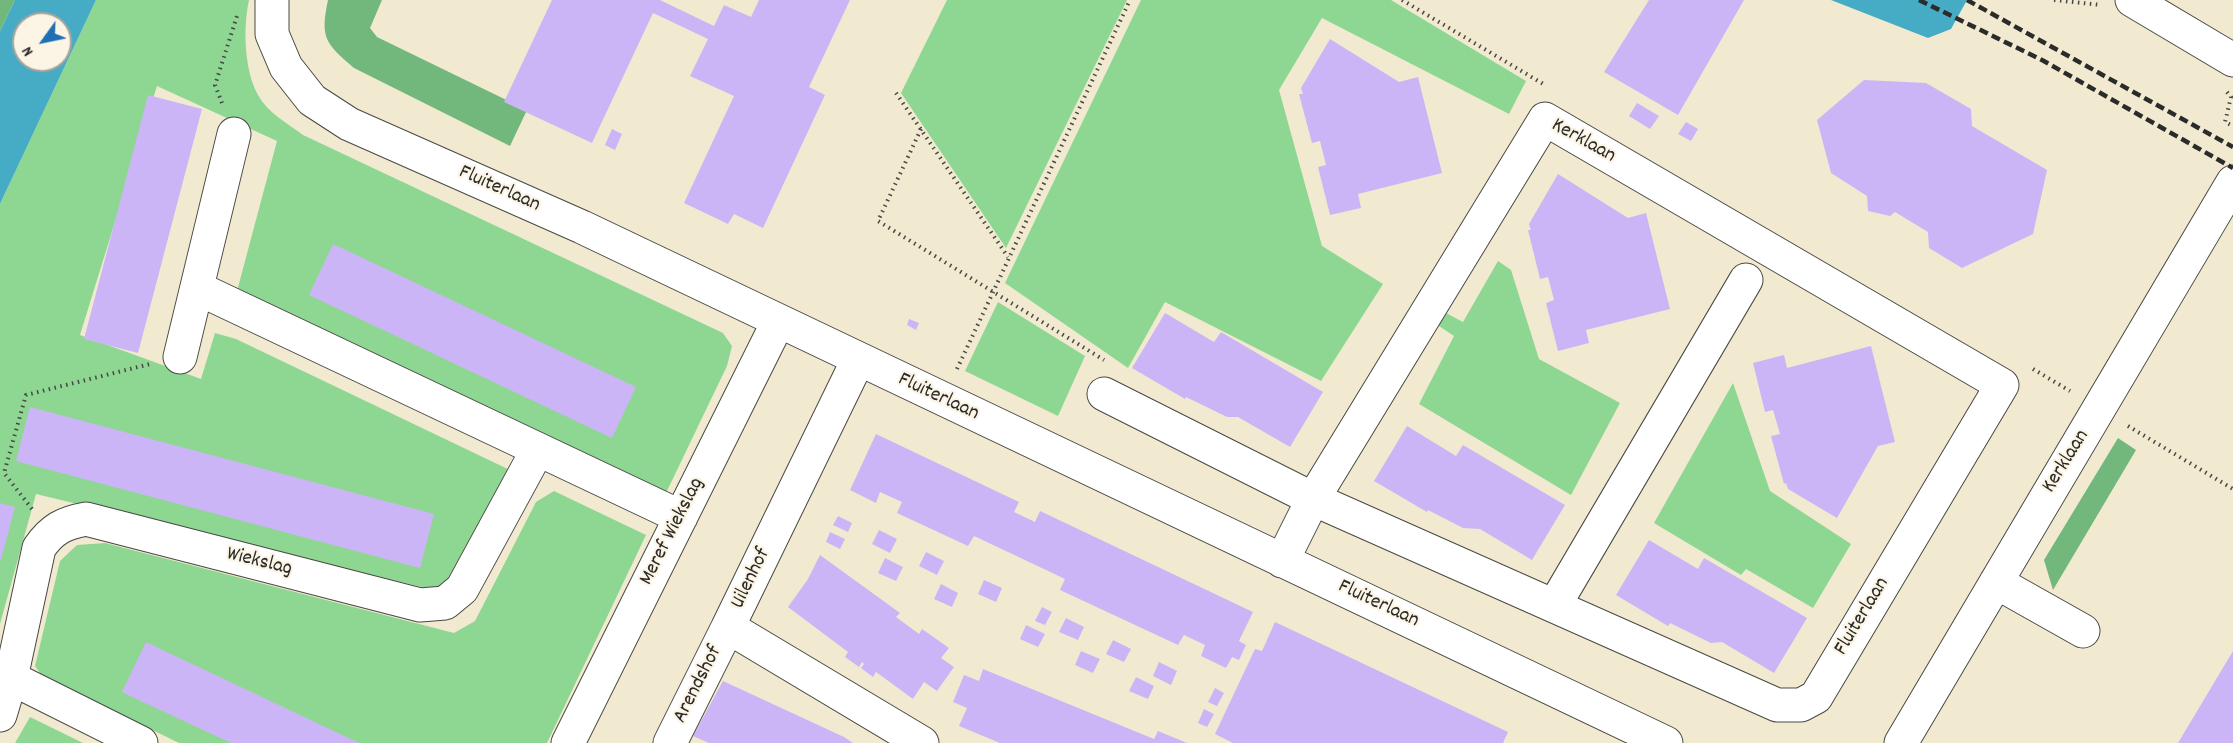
<!DOCTYPE html>
<style>
body{margin:0}
#map{position:relative;width:2233px;height:743px;overflow:hidden;background:#f1ead0;font-family:Dekko,sans-serif}
canvas{display:block}
.north{position:absolute;left:12px;top:12px;width:60px;height:60px;box-sizing:border-box;background:#fcf5e5;border:2px solid #a8a49b;border-radius:50%;rotate:237deg;font-size:16px;font-weight:700;line-height:24px;text-align:center;color:#2b2b2b}
.north::after{content:'';display:block;margin:auto;width:21px;height:27px;background:#1f6fb2;clip-path:polygon(50% 0,100% 100%,50% 72%,0 100%)}
</style>
<div id="map">
<canvas width="2233" height="743"></canvas>
<div class="north">N</div>
</div>
<script>
const ctx = document.querySelector('canvas').getContext('2d');
ctx.lineJoin = 'round';
function fillPath(path, color) { ctx.fillStyle = color; ctx.fill(path, 'evenodd'); }
function stroke(path, color, width, dash) { ctx.strokeStyle = color; ctx.lineWidth = width; ctx.lineCap = dash ? 'butt' : 'round'; ctx.setLineDash(dash || []); ctx.stroke(path); }
function drawText(font, color, halo, rows, align = 'center') {
  ctx.font = font + ' Dekko,sans-serif'; ctx.lineWidth = 4.5; ctx.setLineDash([]); ctx.textBaseline = 'middle'; ctx.strokeStyle = halo; ctx.fillStyle = color; for (const [text, x, y, turn = 0] of rows) {
    ctx.save(); ctx.translate(x, y); ctx.rotate((+turn || 0) * Math.PI / 180); ctx.textAlign = isNaN(turn) ? turn : align; if (halo) ctx.strokeText(text, 0, 0); ctx.fillText(text, 0, 0); ctx.restore();
  }
}
const green = new Path2D(`
 M96,0h153c-6,27 -5,70 9,95 10,18 29,28 45,40l420,198 9,13 -5,20 -61,127 -430,-198 41,-154 -120,-55 -77,249 121,44 14,-46 21,6 278,133 -59,123 -419,-101 -36,130v-420z
 M947,0h180l-121,248 -105,-155z
 M1141,0h250l135,81 -17,33 -187,-96 -43,72 43,156 61,38 -62,97 -156,-79 -37,66 -123,-85z
 M1498,261l13,9 28,89 81,44 -49,92 -152,-91 35,-68 -18,-12 8,-12 19,10z
 M998,302l87,54 -27,60 -93,-45z
 M1733,383l37,108 81,53 -38,64 -67,-39 -5,6 -87,-52z
 M554,491l92,44 -99,208h-368l-137,-67 -7,-10 25,-105 17,-16 28,-2 349,90 21,-12 61,-119z
 M30,717l53,26h-68z`);
const forest = new Path2D(`
 M0,0h15l-15,31z
 M328,0h54l-12,28 7,9 150,73 -17,36 -156,-78c-29,-25 -34,-30 -26,-68z
 M2118,438l18,12 -83,140 -9,-30z`);
const water = new Path2D(`
 M15,0h81l-96,204v-173zM24,24h36v36h-36z
 M1831,0h136l-16,29 -23,9z`);
const building = new Path2D(`
 M552,0h108l54,26 10,-21 27,12 8,-17h91l-41,87 16,8 -62,133 -29,-14 -6,10 -44,-21 50,-107 -44,-20 18,-37 -55,-26 -61,130 -88,-41z
 M1649,0h95l-66,115 -74,-43z
 M1330,39l69,43 19,-5 24,96 -84,21 3,14 -31,7 -12,-48 8,-2 -6,-24 -8,2 -13,-49h4l-2,-6z
 M1864,80l62,3 45,26 1,17 75,44 -14,64 -71,34 -33,-20 -1,-16 -33,-20 -5,4 -22,-5 -1,-15 -36,-23 -14,-53z
 M148,95l54,14 -64,244 -54,-14z
 M1637,103l22,13 -9,13 -21,-13z
 M1686,122l12,7 -7,12 -13,-7z
 M612,129l10,5 -7,16 -10,-5z
 M1558,174l70,44 18,-5 24,96 -84,21 3,13 -31,8 -12,-48 8,-3 -6,-23 -8,2 -12,-49h3l-2,-6z
 M333,244l303,143 -24,51 -303,-143z
 M1165,313l49,29 7,-10 102,60 -33,55 -52,-30h-11l-41,-20 -1,2 -53,-31z
 M909,319l10,4 -3,7 -9,-5z
 M1871,346l24,96 -17,4 -41,72 -49,-29 -2,-6 -2,1 -13,-48 9,-2 -7,-24 -8,2 -12,-49 31,-8 3,13z
 M30,407l404,107 -14,54 -404,-107z
 M1407,426l49,30 7,-11 102,60 -33,55 -52,-31 -17,-1 -35,-18 -1,2 -53,-31z
 M876,434l143,68 -5,10 21,10 5,-11 213,101 -14,29 7,4 -7,15 -7,-3 -6,11 -25,-12 4,-11 -21,-10 -6,10 -118,-55 5,-11 -57,-27 -34,-16 -6,10 -71,-33 5,-11 -22,-10 -4,11 -26,-13z
 M0,503l15,4 -14,52h-1z
 M838,516l14,7 -4,9 -15,-7z
 M879,530l18,9 -7,14 -18,-9z
 M830,532l15,7 -5,10 -14,-7z
 M1649,540l49,29 6,-11 103,60 -33,55 -52,-31 -11,1 -41,-20 -2,3 -52,-31z
 M926,552l18,9 -7,14 -18,-9z
 M820,555l80,58 -4,4 23,17 3,-5 27,19 -8,10 13,9 -17,24 -13,-9 -11,17 -37,-27 -3,5 -12,-9 3,-4 -2,-2 -3,5 -14,-10 3,-5 -60,-45 20,-28z
 M885,558l18,9 -7,14 -18,-8z
 M984,580l18,8 -6,14 -18,-8z
 M941,584l17,9 -6,14 -18,-8z
 M1042,607l10,5 -7,13 -10,-4z
 M1066,618l18,9 -6,13 -19,-8z
 M1275,622l233,110 -5,11h-270l-18,-9 40,-85 7,2z
 M1026,625l19,9 -7,13 -18,-8z
 M1113,640l18,9 -7,13 -18,-8z
 M146,642l4,2 209,99h-128l-103,-48 -6,-3z
 M1081,651l19,8 -7,14 -18,-8z
 M2233,651v92h-55z
 M1159,662l18,9 -6,14 -18,-9z
 M983,669l171,70 4,-8 29,12h-187l-41,-17 8,-18 -14,-6 11,-27 15,6z
 M1136,677l18,9 -6,13 -19,-8z
 M723,681l121,56 9,6h-144l-16,-7z
 M1215,688l9,5 -7,13 -9,-4z
 M1204,709l10,5 -7,13 -9,-4z`);
const path = new Path2D(`
 M1402,0l143,85
 M2054,0l47,5
 M2227,92l4,5 -6,25 8,4
 M896,93l112,164
 M222,103l-7,-18 22,-69
 M921,129l-43,92 226,139
 M957,369l173,-369
 M2033,369l37,22
 M2128,426l105,63
 M32,509l-28,-36 22,-78 124,-31`);
const minor = new Path2D(`
 M272,0v34l14,33 26,33 37,24 233,103 1084,516
 M2132,0l101,60
 M197,288l484,229
 M180,357l54,-223
 M858,360l-130,267 194,116
 M1104,394l209,105 464,206h24l15,-8 186,-312 -457,-266 -232,380 -31,62
 M1996,582l87,49
 M1554,606l192,-326
 M11,678l130,65
 M0,715l11,-37 28,-130c13,-19 25,-25 47,-29l334,86 25,-2 17,-14 75,-138
 M568,743l210,-421
 M670,743l58,-116
 M1901,743l332,-561`);
const rail = new Path2D(`
 M1919,0l123,60 191,108
 M1967,0l266,147`);
const streetNames = [
 ["Kerklaan",1583,142,29],
 ["Fluiterlaan",499,190,24],
 ["Fluiterlaan",938,398,25],
 ["Kerklaan",2067,462,-58],
 ["Meref Wiekslag",673,532,-63],
 ["Wiekslag",259,563,14],
 ["Uilenhof",752,579,-64],
 ["Fluiterlaan",1378,605,25],
 ["Fluiterlaan",1863,617,-59],
 ["Arendshof",699,685,-63]
];
fillPath(green, '#8dd792');
fillPath(forest, '#72b87c');
fillPath(water, '#46acc6');
fillPath(building, '#ccb5f6');
stroke(minor, '#494844', 35);
stroke(path, '#494844', 4, [1.5, 4.5]);
stroke(minor, '#fff', 33);
stroke(rail, '#2b2b2b', 4.5, [9, 4.5]);
drawText('21px', '#2b2b2b', '#fcf5e5', streetNames);
</script>
